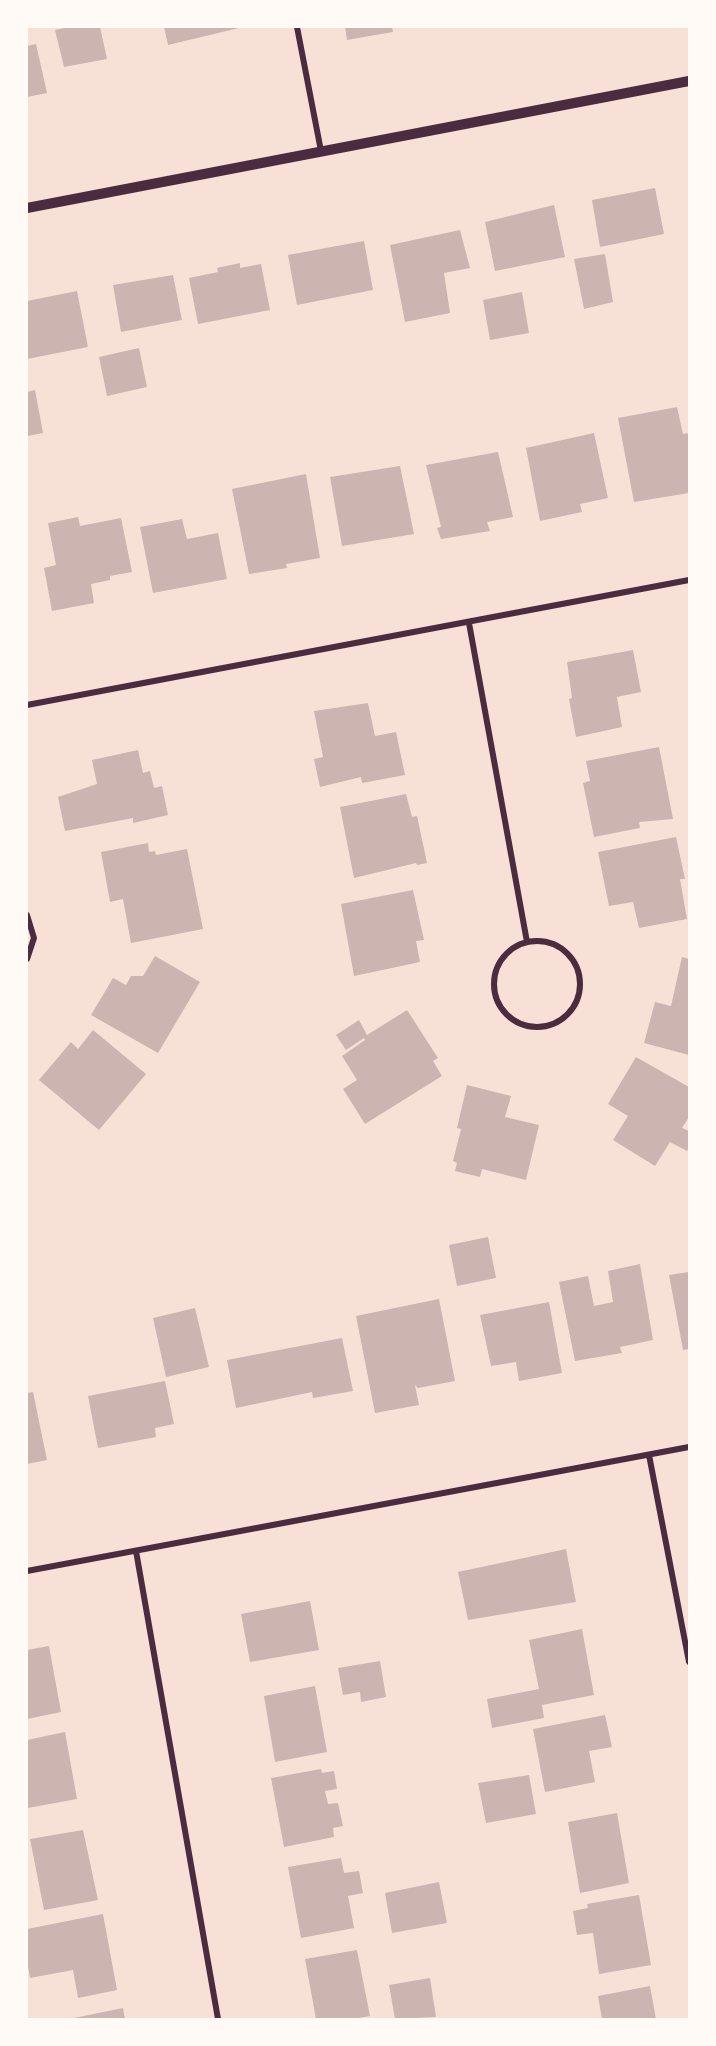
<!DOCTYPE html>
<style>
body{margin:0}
#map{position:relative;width:716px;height:2046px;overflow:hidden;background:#f7e1d7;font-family:"Noto Sans",sans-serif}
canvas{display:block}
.frame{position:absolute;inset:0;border:28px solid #fffaf5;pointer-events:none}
</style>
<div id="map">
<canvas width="716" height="2046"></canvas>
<div class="frame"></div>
</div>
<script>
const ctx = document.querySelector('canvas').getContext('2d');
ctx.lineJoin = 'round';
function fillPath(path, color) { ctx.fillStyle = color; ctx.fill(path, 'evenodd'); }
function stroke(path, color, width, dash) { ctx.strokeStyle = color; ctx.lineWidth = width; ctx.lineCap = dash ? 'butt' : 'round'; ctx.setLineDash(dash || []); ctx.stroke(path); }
const building = new Path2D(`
 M70,27h30l7,32 -43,8 -9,-37z
 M164,27h75v1l-71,17z
 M345,27h47l1,5 -46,8z
 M36,44l11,49 -20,4v-51z
 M655,188l9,46 -64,13 -8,-47z
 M554,205l11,52 -70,14 -10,-49z
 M460,230l10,38 -26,5 6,40 -45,9 -15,-77z
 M364,241l9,49 -76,15 -9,-50z
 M605,254l8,48 -29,7 -10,-50z
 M240,263v5l21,-4 9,46 -72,14 -9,-46 29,-6 -1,-4z
 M173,275l9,45 -61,12 -8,-47z
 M77,291l11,56 -61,12v-58z
 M522,292l7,41 -39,7 -7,-40z
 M139,348l8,39 -40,9 -8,-39z
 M35,390l8,43 -16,3v-44z
 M677,407l6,27 6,-1v60l-55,9 -16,-84z
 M594,433l14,65 -28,6 2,8 -42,9 -14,-73z
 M498,452l15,65 -26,5 3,9 -49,8 -4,-11 4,-1 -15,-62z
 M400,466l14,68 -72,12 -12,-69z
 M306,474l14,84 -34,6 1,4 -38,6 -17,-85z
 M78,517l2,9 41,-8 11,54 -22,4v4l-19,4 3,19 -42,8 -8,-43 12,-3 -8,-42z
 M182,519l5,20 31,-6 9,46 -74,14 -13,-66z
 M633,650l8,42 -24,5 5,30 -46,10 -7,-38 3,-1 -5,-36z
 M368,703l7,33 21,-4 9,43 -43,8 -1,-6 -41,10 -6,-28 9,-2 -9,-46z
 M659,747l14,72 -34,3 1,6 -46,9 -11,-54 7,-2 -4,-20z
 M138,750l5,23 7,-2 4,17 8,-2 6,29 -35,8v-5l-68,13 -7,-34 39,-13 -5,-24z
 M406,794l6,23 5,-1 10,47 -10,2 -1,-2 -62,15 -14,-71z
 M676,837l9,42h-5l7,40 -48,9 -6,-26 -24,4 -11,-54z
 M148,843l1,9 6,-1 1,4 31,-6 16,80 -72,14 -8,-44 -13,3 -9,-50z
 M413,890l11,50 -8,1 4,21 -66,14 -13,-72z
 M155,956l45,26 -42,71 -67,-38 22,-37 13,7 5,-9h12z
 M682,957l7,2v96l-45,-12 11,-41 16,4z
 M407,1010l31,48 -5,3 9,15 -77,48 -22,-35 14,-9 -15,-24 23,-16 -1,-2 -18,12 -10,-15 23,-15 8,15z
 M93,1030l53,44 -47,56 -60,-50 32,-38 7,7z
 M636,1057l53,30v30l-7,11 7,3v17l-2,3 -17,-9 -15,24 -42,-26 15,-24 -20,-12z
 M467,1085l44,11 -6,21 34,8 -13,55 -44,-11 -2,8 -25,-6 2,-8 -4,-2 8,-32 -4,-1z
 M488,1237l8,41 -39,8 -8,-41z
 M640,1264l13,76 -33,7 2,6 -47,8 -16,-79 29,-6 6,30 19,-4 -5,-31z
 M689,1272v77l-6,1 -14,-75z
 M439,1299l16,82 -37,7 -3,-3 4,20 -44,8 -19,-97z
 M549,1302l13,71 -43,8 -3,-19 -25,4 -11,-51z
 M195,1308l14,59 -43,10 -13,-59z
 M342,1338l11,53 -40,7 -1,-6 -76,16 -9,-48z
 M165,1381l9,43 -19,4 1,9 -58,11 -10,-52z
 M33,1392l14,68 -20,4v-71z
 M566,1549l10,53 -108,18 -10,-48z
 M310,1601l9,49 -69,12 -9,-48z
 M582,1629l12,66 -52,10 2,13 -52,10 -5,-29 52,-10 -10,-49z
 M49,1646l12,66 -34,7v-69z
 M380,1661l6,36 -25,5 -1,-10 -17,3 -5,-27z
 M315,1686l12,66 -52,10 -11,-66z
 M605,1715l7,32 -23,4 6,31 -50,10 -12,-63z
 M65,1732l12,67 -49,9 -1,-68z
 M321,1769l1,4 12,-2 3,18 -12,2 3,13 10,-1 5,23 -10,2 1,9 -50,10 -13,-69z
 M529,1775l7,39 -50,9 -8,-40z
 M617,1813l12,70 -49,10 -12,-71z
 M83,1830l15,70 -54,10 -14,-71z
 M341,1858l3,15 15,-2 4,22 -15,3 6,32 -53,10 -13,-71z
 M439,1882l8,41 -55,10 -7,-40z
 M639,1895l12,70 -52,9 -6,-41 -16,2 -4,-24 15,-3 -1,-4z
 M103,1914l14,76 -39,8 -5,-28 -43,8 -3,-17v-32z
 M357,1950l13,66 -17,3h-37l-11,-60z
 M430,1978l6,39 -41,2 -6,-34z
 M650,1986l6,33h-54l-4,-23z
 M123,2008l2,11h-50l-1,-1z`);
const minor = new Path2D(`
 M297,27l24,124
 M469,623l58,319
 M27,705l662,-125
 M27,915l7,23 -7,21
 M494 984a43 43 0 1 1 86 0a43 43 0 1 1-86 0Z
 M649,1455l40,207
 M136,1551l82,468
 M27,1571l662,-124`);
const tertiary = new Path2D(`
 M27,208l662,-127`);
fillPath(building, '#ccb4b1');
stroke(minor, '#4a2c40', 6);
stroke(tertiary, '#4a2c40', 10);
</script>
